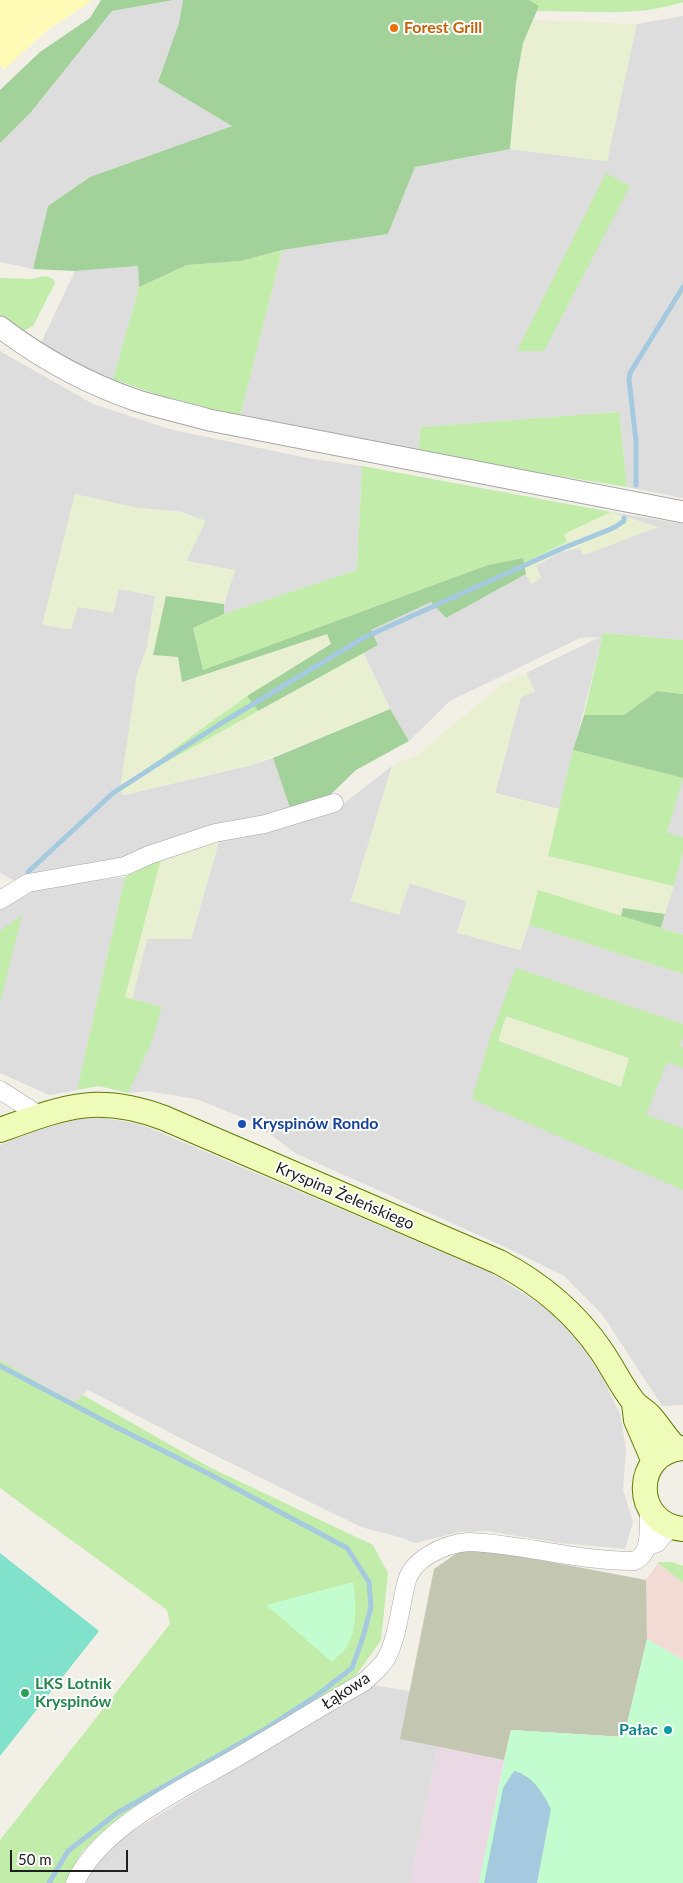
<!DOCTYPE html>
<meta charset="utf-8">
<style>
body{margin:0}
#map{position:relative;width:683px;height:1883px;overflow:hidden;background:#f1efe6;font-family:Lato,sans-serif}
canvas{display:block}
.scale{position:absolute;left:10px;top:1850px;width:118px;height:22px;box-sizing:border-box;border:2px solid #202020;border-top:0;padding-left:6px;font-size:15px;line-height:18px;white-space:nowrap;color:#202020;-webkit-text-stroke:4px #fff;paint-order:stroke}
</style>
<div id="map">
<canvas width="683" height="1883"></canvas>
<div class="scale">50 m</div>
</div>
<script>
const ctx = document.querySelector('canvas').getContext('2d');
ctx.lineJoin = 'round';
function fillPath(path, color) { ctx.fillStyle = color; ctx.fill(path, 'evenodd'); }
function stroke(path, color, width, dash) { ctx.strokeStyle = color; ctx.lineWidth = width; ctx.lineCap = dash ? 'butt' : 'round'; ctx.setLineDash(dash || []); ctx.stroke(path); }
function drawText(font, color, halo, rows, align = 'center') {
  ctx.font = font + ' Lato,sans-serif'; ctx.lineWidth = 4; ctx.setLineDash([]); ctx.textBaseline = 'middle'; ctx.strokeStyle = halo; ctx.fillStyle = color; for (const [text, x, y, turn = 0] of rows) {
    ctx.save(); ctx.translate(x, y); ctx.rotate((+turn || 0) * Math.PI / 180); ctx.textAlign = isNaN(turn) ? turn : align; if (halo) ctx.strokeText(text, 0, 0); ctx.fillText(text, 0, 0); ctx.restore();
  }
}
const residential = new Path2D(`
 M173,0h10l-4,23 -21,59 74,44 -142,51 -42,29 -15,63 -33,-7v-119l31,-31 81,-101z
 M683,16v482l-56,-11 -8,-75 -198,15 -3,26 -178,-36 42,-167 106,-16 27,-67 95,-18 97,12 29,-137z
 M138,266l1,21 -26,92 -74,-32 36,-76z
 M0,351l93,53 76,25 138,29 55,8 -5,104 -133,44v-10l11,-34 -49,-9 19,-40 -24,-9 -42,-4 -97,116 28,5 7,-22 42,-18 36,7 -8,51 -10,28 -13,120 128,-30 21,-7 17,50 -166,53 -107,21 -17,-9z
 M611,512l72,12v116l-80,-7 -44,176 -64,-16 26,-97 14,-4 -9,-19 74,-36 -20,1 -130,63 -41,40 -19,-32 -27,-57 15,-7 -8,-15 61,-28 15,16 80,-44 5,9 10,-5 -5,-12 24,-14 20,-4 4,7 73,-28z
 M392,766l-41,135 58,-18 58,18 -10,31 63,18 9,-25 154,49v431l-21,1 -60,-92 -38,-38 -61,-30 -208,-93 -41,-31 -58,-23 -49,-8 -19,2 33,-86 -29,-8 15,-60h44l28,-98 67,-14 53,-20z
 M682,778h1v59l-16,-3z
 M683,852v83l-22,-7z
 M125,877l-48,213 -28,5 -49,-22v-168l29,-17z
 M104,1118l36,6 351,149 58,37 25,25 27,40 19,39 6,35 -3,40 10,33 -8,27 -65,-6 -73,-12 -27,1 -45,11 -16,-6 -38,-10 -173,-85 -100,-52 -13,12 -31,-16 -44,-26v-215l39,-16 41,-10z
 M372,1685l38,6 -9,47 37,9 -28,136h-324l12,-24 30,-25z`);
const commercial = new Path2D(`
 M658,1563l25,20v77l-36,-21 -1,-59z`);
const industrial = new Path2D(`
 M438,1747l66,13 -25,123h-69z`);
const construction = new Path2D(`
 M476,1548l170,32 1,59 -23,98 -113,-7 -7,30 -104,-21 34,-170 23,-16z`);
const farmland = new Path2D(`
 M533,20l104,4 -30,137 -97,-12 6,-67 7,-39z
 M75,494l64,14 42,4 25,9 -20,40 49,9 -11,34 -58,-8 -12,59 24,2 4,25 145,-49 5,10 -85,53 -122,89 238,-133 27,57 -138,56 -129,30 -3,-7 17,-113 10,-28 8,-51 -36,-7 -6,24 -35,-6 -7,22 -29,-4z
 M611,512l47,15 -75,28 -3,-7 -20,4 -24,14 5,12 -10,6 -5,-10 -2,-11 42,-21 -3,-8z
 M526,673l9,19 -14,5 -26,96 64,16 -11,47 126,30 -9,28 -42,-6 -2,8 -83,-25 -17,59 -64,-17 10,-32 -57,-18 -11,32 -48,-14 41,-135 25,-11 85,-71z
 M219,841l-28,98h-44l-15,60 -7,-2 36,-138z
 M506,1016l124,42 -9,29 -124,-47z`);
const grass = new Path2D(`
 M529,0h154v2c-48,16 -97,8 -146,9l2,-5z
 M606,173l24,13 -86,165h-27z
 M282,250l-42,167 -48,-10 -79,-28 26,-92 48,-22 54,-4z
 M46,276l7,3 2,4 -22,43 -14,7 -19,-14v-41l31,1z
 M619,412l8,75 -209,-34 3,-26z
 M362,466l249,46 -47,22 3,8 -43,21 -1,-5 -35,7 -285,105 -10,-42 31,-14 133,-44z
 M603,633l80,7v54l-26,-3 -33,24h-40z
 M247,696l11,15 -138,77z
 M573,750l110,28 -16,55 16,4v15l-9,34 -126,-30z
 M161,859l-36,138 37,10 -11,37 -23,49 -29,-7 -22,4 48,-213z
 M538,890l145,45v39l-154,-49z
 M22,915l-22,88v-72z
 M516,968l167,56v13l-4,9 4,1v21l-16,-6 -21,53 37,13v62l-211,-91 18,-61zM506,1016l123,42 -8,29 -123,-46z
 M0,1360l44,26 31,16 8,-7 126,72 164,78 15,28 -7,67 -24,34 -26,19 -231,141 -18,18 -17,31h-65v-43l170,-216 -3,-14 -167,-122z
 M659,1562h13l11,4v17l-25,-20z`);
const forest = new Path2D(`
 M101,0h72l-61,11 -81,101 -31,31v-53l40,-38 50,-34z
 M183,0h346l10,6 -16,37 -7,39 -6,67 -95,18 -27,67 -106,16 -41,11 -54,4 -48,22 -1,-21 -63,5 -42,-2 15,-63 42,-29 142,-51 -74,-44 21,-59z
 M523,558l3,16 -80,44 -15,-16 -60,28 7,15 -120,66 -11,-15 84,-52 -4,-10 -145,48 -4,-25 -25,-2 13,-59 58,8v10l-31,14 10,42 285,-105z
 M657,691l26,3v84l-110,-28 11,-35h40z
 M390,709l19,32 -53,29 -30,29 -36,9 -17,-50z
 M623,908l42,6 -4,14 -40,-12z`);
const sand = new Path2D(`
 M0,0h93l-47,31 -42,39 -4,-5z`);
const park = new Path2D(`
 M353,1582c3,20 5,48 -7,66 -3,5 -10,9 -14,14l-66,-57z
 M647,1639l36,21v223h-204l32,-153 113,7z`);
const pitch = new Path2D(`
 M0,1553l99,78 -99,125z`);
const water = new Path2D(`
 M514,1771c19,5 28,21 37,38l-14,74h-53l19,-95z`);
const stream = new Path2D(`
 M636,485v-44l-7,-61 1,-7 53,-86
 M28,872l85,-79 107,-69 143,-86 200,-90 43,-17 9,-4 9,-6v-3
 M0,1366l110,58 99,50 138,74 22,34 2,25 -8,30 -11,31 -36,28 -54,35 -145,82 -49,38 -19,32`);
const minor = new Path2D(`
 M0,900l28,-17 97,-17 24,-11 66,-22 50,-9 69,-21
 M0,1090l39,25
 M647,1547l10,-4 14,-16
 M75,1883c26,-57 106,-93 159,-124 43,-25 86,-52 130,-77 8,-8 18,-15 23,-25 11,-22 13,-49 19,-73 5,-25 38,-40 62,-42 19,0 38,4 56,6 36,6 73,13 110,13 19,-7 14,-36 15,-53`);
const tertiary = new Path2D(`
 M0,327c42,32 88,57 138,74 23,7 47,12 71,19l474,92`);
const secondary = new Path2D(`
 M0,1130c64,-23 97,-37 164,-12l335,144c42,22 76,50 103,90 11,16 19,34 31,49 4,6 12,9 17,15 10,11 16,23 27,33
 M634,1403l2,17 18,42
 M683,1448c-51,4 -51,76 0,81`);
const markers = [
 [394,28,5,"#e8710a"],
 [242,1124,5,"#1a4fb4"],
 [25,1693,5,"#2e9e5b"],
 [668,1730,5,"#0f9aa8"]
];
const foodNames = [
 ["Forest Grill",404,28]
];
const transitNames = [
 ["Kryspinów Rondo",252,1124]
];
const streetNames = [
 ["Kryspina Żeleńskiego",345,1196,23],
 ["Łąkowa",346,1691,-33]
];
const leisureNames = [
 ["LKS Lotnik",35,1684],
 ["Kryspinów",35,1702]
];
const cultureNames = [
 ["Pałac",658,1730]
];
fillPath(residential, '#dedddd');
fillPath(commercial, '#f2dad5');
fillPath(industrial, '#ead8e4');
fillPath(construction, '#c3c6b1');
fillPath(farmland, '#e9f0d1');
fillPath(grass, '#c1ecaa');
fillPath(forest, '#a2d199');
fillPath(sand, '#fffbb6');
fillPath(park, '#c2fccf');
fillPath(pitch, '#81e2cb');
fillPath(water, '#a5cae0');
stroke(stream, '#a5cae0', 5);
stroke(minor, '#a7a7a7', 19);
stroke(tertiary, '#a7a7a7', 23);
stroke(secondary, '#5d7d01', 26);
stroke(minor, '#fff', 18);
stroke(tertiary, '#fff', 21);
stroke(secondary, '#effcb9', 24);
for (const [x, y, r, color] of markers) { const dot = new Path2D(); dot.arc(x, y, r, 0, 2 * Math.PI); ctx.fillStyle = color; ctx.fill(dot); stroke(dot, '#fff', 2); }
drawText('bold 16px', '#c56008', '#fff', foodNames, 'left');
drawText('bold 16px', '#164399', '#fff', transitNames, 'left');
drawText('16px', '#202020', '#fff', streetNames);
drawText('bold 16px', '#27864d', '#fff', leisureNames, 'left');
drawText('bold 16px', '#0d838f', '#fff', cultureNames, 'right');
</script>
